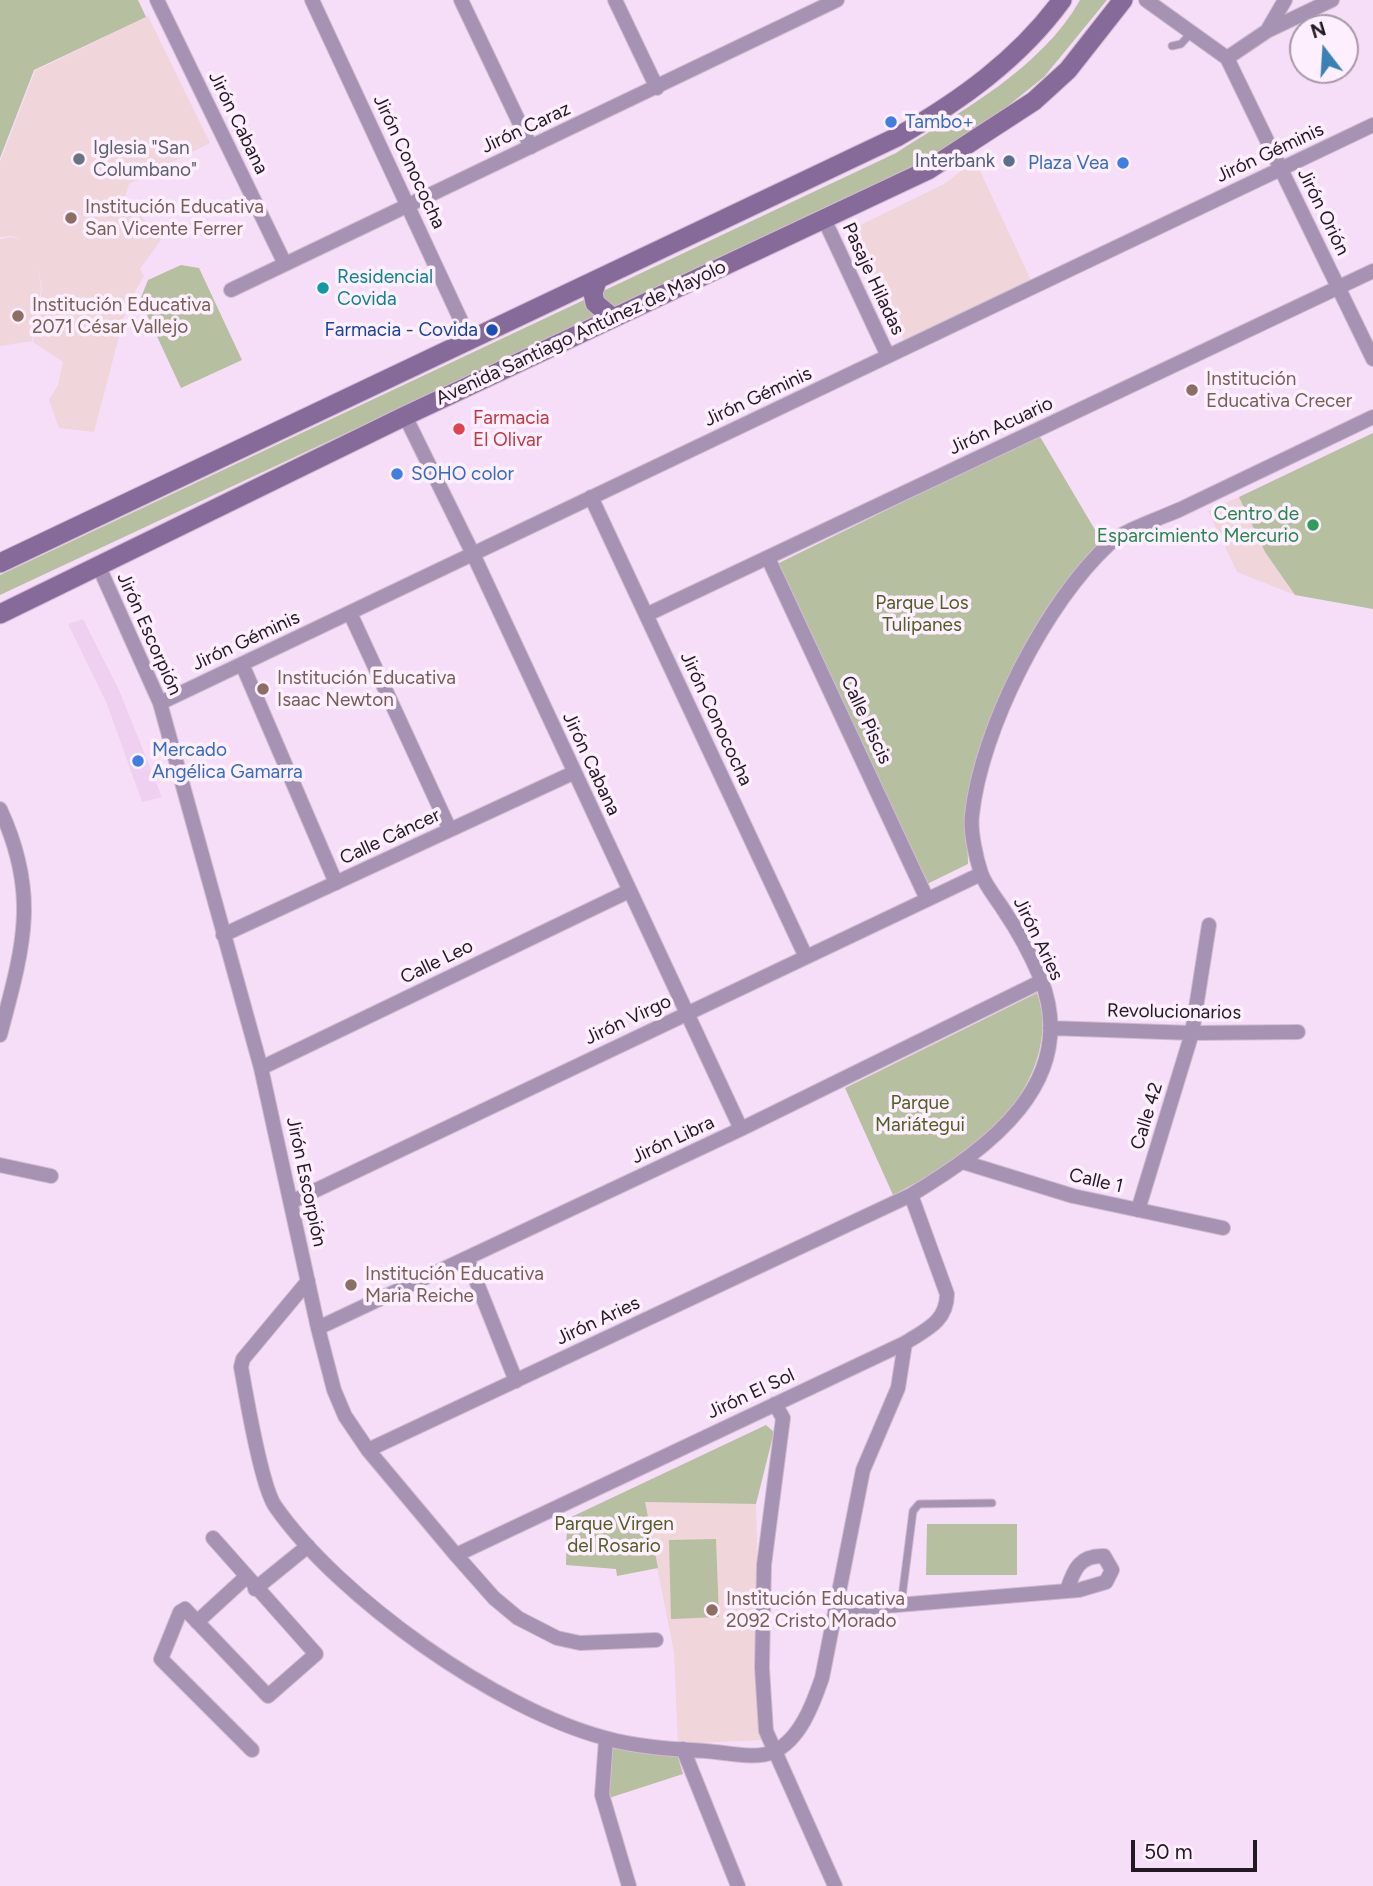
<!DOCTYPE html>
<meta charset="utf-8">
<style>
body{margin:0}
#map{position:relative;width:1373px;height:1886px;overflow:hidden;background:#f7def8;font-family:Figtree,sans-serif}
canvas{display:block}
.north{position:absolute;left:1289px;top:14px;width:70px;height:70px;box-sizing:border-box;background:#feeffe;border:2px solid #a699a6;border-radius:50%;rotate:343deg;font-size:19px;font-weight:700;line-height:28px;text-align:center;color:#221922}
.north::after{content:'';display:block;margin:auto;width:24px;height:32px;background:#3982b6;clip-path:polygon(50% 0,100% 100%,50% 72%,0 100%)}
.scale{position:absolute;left:1131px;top:1840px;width:126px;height:32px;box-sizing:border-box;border:4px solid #221922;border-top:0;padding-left:9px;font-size:21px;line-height:24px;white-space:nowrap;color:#221922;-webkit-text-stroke:5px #feeffe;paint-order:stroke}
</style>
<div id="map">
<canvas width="1373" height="1886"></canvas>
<div class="north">N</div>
<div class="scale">50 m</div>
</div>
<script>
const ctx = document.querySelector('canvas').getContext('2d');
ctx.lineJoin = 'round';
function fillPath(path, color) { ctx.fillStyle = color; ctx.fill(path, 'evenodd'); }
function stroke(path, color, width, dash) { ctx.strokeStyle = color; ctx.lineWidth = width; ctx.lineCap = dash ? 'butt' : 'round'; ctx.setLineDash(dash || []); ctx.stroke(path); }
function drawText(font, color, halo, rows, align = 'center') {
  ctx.font = font + ' Figtree,sans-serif'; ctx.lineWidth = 7; ctx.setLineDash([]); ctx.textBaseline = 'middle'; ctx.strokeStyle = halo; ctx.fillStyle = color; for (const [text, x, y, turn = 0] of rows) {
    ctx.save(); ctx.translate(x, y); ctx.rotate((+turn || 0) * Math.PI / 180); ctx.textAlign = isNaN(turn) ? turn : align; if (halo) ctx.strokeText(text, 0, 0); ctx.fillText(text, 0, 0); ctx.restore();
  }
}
const built = new Path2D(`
 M83,619l36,71 43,107 -20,5 -35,-98 -39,-80z`);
const education = new Path2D(`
 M148,16l62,127 -81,41 -5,16 39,37 -23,32 4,7 -17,30 -33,126 -35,-4 -10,-28 9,-15 5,-23 -30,-20 9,-52 -4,-25 3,25 -9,51 -32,5v-107l12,-2 9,4 -8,-5 -13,1v-75l35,-91z
 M975,160l56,120 -127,60 -52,-111 92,-45z
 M1239,497l26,55 30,43 -58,-23 -29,-61z
 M644,1502l112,2 6,236 -84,4 -4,-92z`);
const green = new Path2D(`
 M0,0h138l8,17 -112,53 -34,88z
 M1080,0h27l-63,77 -60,48 -65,40 -919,430v-20l896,-422c65,-42 145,-84 184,-153z
 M181,265l18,3 43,92 -61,28 -41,-88 8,-20z
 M1373,433v176l-78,-14 -30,-43 -26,-55z
 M1039,435l62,105 -36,46 -46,79 -52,159 1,40 -41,20 -150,-320z
 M1037,993c20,56 -18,116 -60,152 -25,21 -56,35 -84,50l-48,-107z
 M766,1425l8,7 -18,72 -111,-2 13,66 -41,8 -1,-7 -50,-4 1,-46z
 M927,1524h90v51h-91z
 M716,1539l3,78 -48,2 -2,-79z
 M611,1748l66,6 6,20 -74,24z`);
const service = new Path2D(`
 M1172,46l9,-2 10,-11
 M901,1605l12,-94 6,-7 73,-1`);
const minor = new Path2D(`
 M157,0l128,264
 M312,0l158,340
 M461,0l70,147
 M615,0l42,88
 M1146,0l81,58 146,301
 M1267,31l18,-31
 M1227,58l40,-27 65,-31
 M824,219l64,137
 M231,290l606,-290
 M405,416l68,138 268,575
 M591,497l215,460
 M768,558l159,341
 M99,567l61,136 101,365 57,260 16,62 11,26 23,34 88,105 38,43 24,20 39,20 23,5 76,-3
 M350,613l100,217
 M646,615l727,-344
 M242,664l94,219
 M160,703l1213,-578
 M0,809c40,86 23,139 0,226
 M223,935l350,-162
 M1050,1028l142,5 106,-1
 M261,1068l368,-177
 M963,1162l110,34 150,32
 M0,1165l51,11
 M291,1202l690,-328
 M1138,1210l54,-177 17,-108
 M467,1258l49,123
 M308,1281l-65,78 -2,8c5,28 20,118 34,139 64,92 221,203 330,232 31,9 67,11 100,13 20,1 50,9 68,1 27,-12 40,-48 49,-74l41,-208 35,-82 7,-45
 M318,1328l423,-199 301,-148
 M775,1404l8,14 -19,147 -2,103 4,63 69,155
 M368,1450l543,-255c76,-46 170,-112 130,-216 -10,-24 -23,-48 -38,-70 -7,-11 -18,-24 -22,-36 -5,-15 -11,-42 -9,-58 9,-86 74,-213 137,-271 15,-14 52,-26 72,-35 64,-31 128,-61 192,-92
 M213,1538l103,116 -48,42 -83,-87 -5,3 -19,47 91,91
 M456,1555l449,-212c20,-13 42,-21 42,-49l-36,-99
 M255,1589l53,-43
 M837,1610l242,-20 27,-8 6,-12 -8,-14c-24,-1 -30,13 -37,34
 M197,1622l48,-44
 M606,1739l-4,56 27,91
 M683,1749l55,137`);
const secondary = new Path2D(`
 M597,281l-4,12 2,10 18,15
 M0,563l897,-426c63,-36 122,-78 165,-137
 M0,614l405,-198 523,-246 106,-69 34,-31 55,-70`);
const markers = [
 [891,122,7,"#3f7fe0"],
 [79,159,7,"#6b7280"],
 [1009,161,7,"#5c6f8a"],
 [1123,163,7,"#3f7fe0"],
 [71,218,7,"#8d6e63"],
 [323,288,7,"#0f9aa8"],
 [18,316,7,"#8d6e63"],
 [492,330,7,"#1a4fb4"],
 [1192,390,7,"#8d6e63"],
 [459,429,7,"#e0444e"],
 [397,474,7,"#3f7fe0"],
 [1313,525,7,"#2e9e5b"],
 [263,689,7,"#8d6e63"],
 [138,761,7,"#3f7fe0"],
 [351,1285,7,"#8d6e63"],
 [712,1610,7,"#8d6e63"]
];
const shopNames = [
 ["Tambo+",905,122],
 ["Plaza Vea",1109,163,"right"],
 ["SOHO color",411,474],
 ["Mercado",152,750],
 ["Angélica Gamarra",152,772]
];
const streetNames = [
 ["Jirón Cabana",238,123,64],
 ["Jirón Caraz",526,128,-25],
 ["Jirón Géminis",1270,153,-25],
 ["Jirón Conococha",409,162,65],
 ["Jirón Orión",1323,212,64],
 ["Pasaje Hiladas",873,279,65],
 ["Avenida Santiago Antúnez de Mayolo",581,333,-25],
 ["Jirón Géminis",758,397,-25],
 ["Jirón Acuario",1001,426,-25],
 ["Jirón Escorpión",149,634,66],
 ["Jirón Géminis",246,641,-25],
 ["Jirón Conococha",716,719,65],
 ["Calle Piscis",866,720,65],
 ["Jirón Cabana",591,764,65],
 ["Calle Cáncer",390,837,-25],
 ["Jirón Aries",1038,939,64],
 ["Calle Leo",437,962,-26],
 ["Revolucionarios",1174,1012,1],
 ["Jirón Virgo",628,1020,-25],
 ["Calle 42",1147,1116,-73],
 ["Jirón Libra",673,1140,-25],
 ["Calle 1",1096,1181,13],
 ["Jirón Escorpión",306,1182,78],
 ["Jirón Aries",598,1321,-25],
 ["Jirón El Sol",751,1394,-25]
];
const worshipNames = [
 ["Iglesia \"San",93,148],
 ["Columbano\"",93,170]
];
const serviceNames = [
 ["Interbank",995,161]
];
const educationNames = [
 ["Institución Educativa",85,207],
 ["San Vicente Ferrer",85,229],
 ["Institución Educativa",32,305],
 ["2071 César Vallejo",32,327],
 ["Institución",1206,379],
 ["Educativa Crecer",1206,401],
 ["Institución Educativa",277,678],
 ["Isaac Newton",277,700],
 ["Institución Educativa",365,1274],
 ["Maria Reiche",365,1296],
 ["Institución Educativa",726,1599],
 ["2092 Cristo Morado",726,1621]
];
const cultureNames = [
 ["Residencial",337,277],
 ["Covida",337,299]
];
const transitNames = [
 ["Farmacia - Covida",478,330]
];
const healthNames = [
 ["Farmacia",473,418],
 ["El Olivar",473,440]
];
const leisureNames = [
 ["Centro de",1299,514],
 ["Esparcimiento Mercurio",1299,536]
];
const parkNames = [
 ["Parque Los",922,603],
 ["Tulipanes",922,625],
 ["Parque",920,1103],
 ["Mariátegui",920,1125],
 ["Parque Virgen",614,1524],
 ["del Rosario",614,1546]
];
fillPath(built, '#efd0f0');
fillPath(education, '#f0d5db');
fillPath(green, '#b6bfa0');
stroke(service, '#d1bbd1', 9);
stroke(minor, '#d1bbd1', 16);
stroke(secondary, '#d1bbd1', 21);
stroke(service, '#a693b3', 7);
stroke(minor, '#a693b3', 14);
stroke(secondary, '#866a99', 19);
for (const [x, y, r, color] of markers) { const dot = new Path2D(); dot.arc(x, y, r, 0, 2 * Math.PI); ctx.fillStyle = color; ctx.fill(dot); stroke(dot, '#feeffe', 2.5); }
drawText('19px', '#366cbe', '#feeffe', shopNames, 'left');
drawText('19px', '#221922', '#feeffe', streetNames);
drawText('19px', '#5b616d', '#feeffe', worshipNames, 'left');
drawText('19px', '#4e5e75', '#feeffe', serviceNames, 'right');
drawText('19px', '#785e54', '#feeffe', educationNames, 'left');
drawText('19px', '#0d838f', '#feeffe', cultureNames, 'left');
drawText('19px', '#164399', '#feeffe', transitNames, 'right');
drawText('19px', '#be3a42', '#feeffe', healthNames, 'left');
drawText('19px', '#27864d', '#feeffe', leisureNames, 'right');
drawText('19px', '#505d23', '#feeffe', parkNames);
</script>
